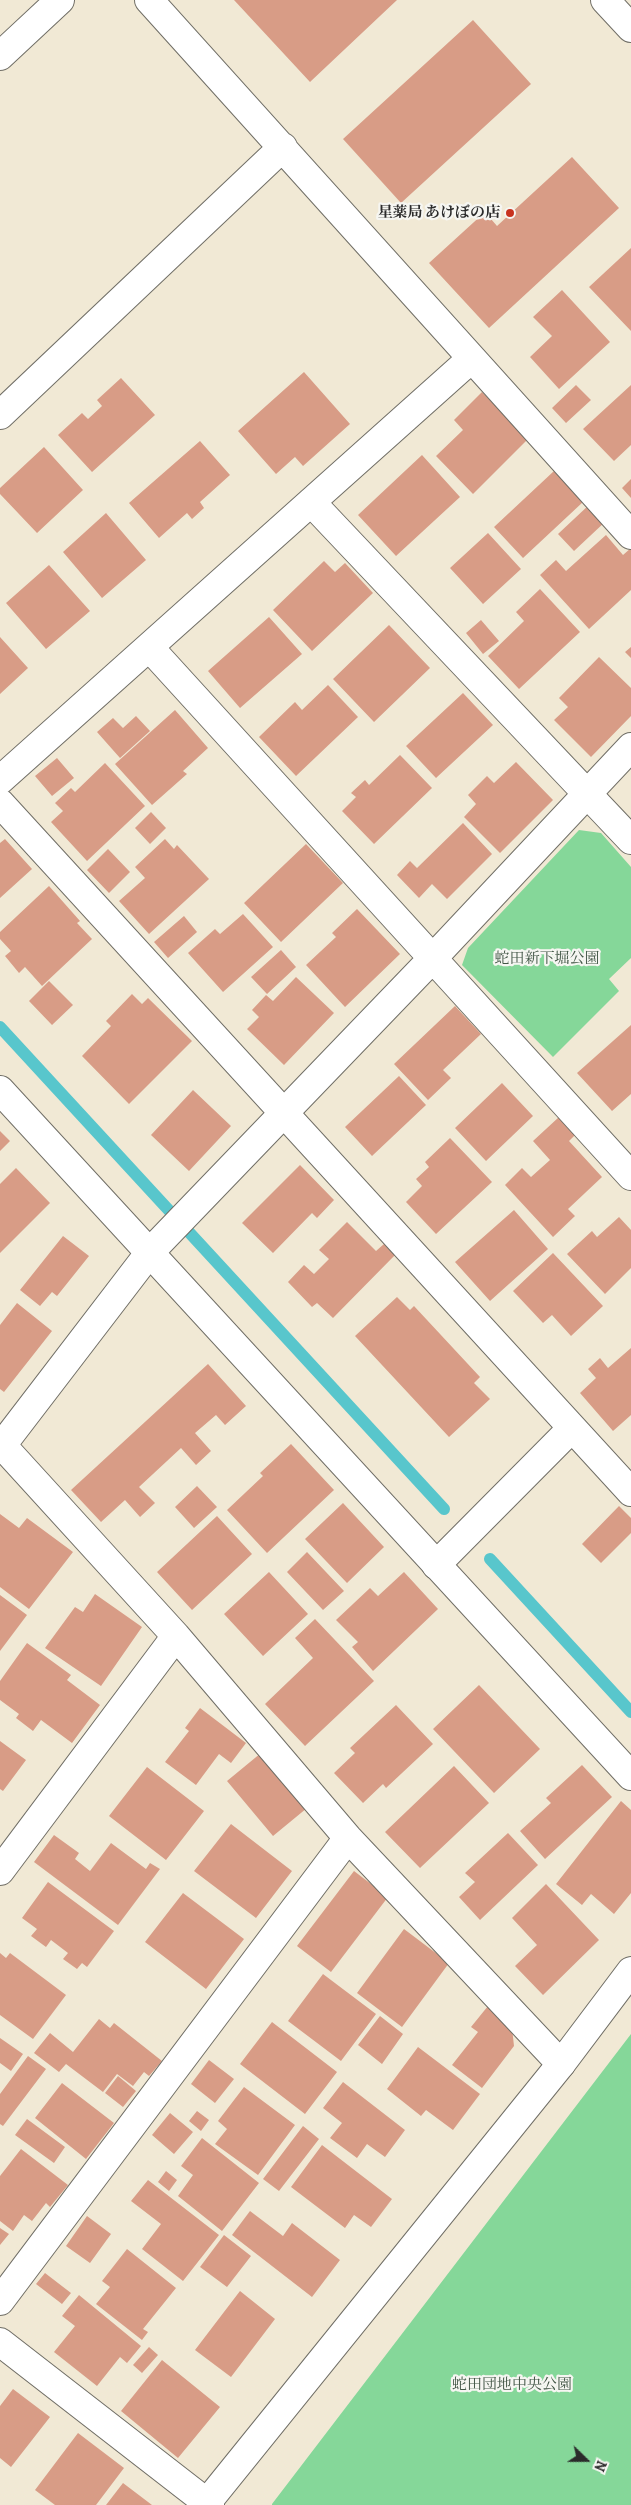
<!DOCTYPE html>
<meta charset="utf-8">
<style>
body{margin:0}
#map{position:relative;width:631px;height:2505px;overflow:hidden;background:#f1e9d5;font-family:Alegreya,serif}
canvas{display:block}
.north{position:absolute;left:561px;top:2435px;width:50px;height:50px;-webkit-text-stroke:4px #f6f6f2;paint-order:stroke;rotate:112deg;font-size:14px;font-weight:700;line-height:20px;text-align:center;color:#2b2b2b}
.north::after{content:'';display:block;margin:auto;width:18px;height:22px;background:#2b2b2b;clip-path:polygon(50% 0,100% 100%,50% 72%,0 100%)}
</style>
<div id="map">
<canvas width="631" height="2505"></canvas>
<div class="north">N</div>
</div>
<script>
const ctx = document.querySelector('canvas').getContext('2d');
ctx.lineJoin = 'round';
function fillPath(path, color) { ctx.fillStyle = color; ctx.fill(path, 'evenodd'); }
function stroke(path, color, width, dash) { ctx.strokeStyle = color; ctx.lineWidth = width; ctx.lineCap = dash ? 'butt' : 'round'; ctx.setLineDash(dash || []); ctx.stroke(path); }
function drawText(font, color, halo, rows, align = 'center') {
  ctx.font = font + ' Alegreya,"Noto Serif JP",serif'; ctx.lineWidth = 4.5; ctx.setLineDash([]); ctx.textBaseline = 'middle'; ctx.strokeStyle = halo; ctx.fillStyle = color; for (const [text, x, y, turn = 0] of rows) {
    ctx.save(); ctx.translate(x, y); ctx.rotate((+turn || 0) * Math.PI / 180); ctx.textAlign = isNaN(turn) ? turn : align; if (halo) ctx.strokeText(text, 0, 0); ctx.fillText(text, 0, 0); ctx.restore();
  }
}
const green = new Path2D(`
 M579,830l22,3 30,34v91l-22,21 10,12 -66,66 -91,-92 6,-17z
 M631,2034v471h-359v-1z`);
const stream = new Path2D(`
 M0,1027l444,482
 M490,1559l141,153`);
const building = new Path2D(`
 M234,0h163l-87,82z
 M473,20l58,64 -130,119 -58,-64z
 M572,157l47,51 -130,120 -60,-65 56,-51 12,14z
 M631,248v83l-42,-44z
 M562,290l48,52 -51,47 -29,-32 22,-21 -19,-19z
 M304,372l46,52 -47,42 -8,-9 -19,17 -38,-43z
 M121,378l34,37 -63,57 -34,-37 24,-22 6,6 14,-13 -5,-6z
 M576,385l15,15 -25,23 -14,-15z
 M631,385v60l-17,16 -31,-32z
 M482,392l46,47 -55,55 -37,-38 27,-26 -9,-10z
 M200,441l30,34 -30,27 4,6 -12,11 -5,-6 -28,25 -30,-35z
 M44,447l39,43 -46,43 -37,-39v-6z
 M422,455l38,42 -64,59 -38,-41z
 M554,471l29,31 -60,56 -29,-31z
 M631,479v19l-9,-10z
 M590,504l16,17 -32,30 -16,-17z
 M106,513l40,47 -44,38 -39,-46z
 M488,533l33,36 -38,35 -33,-36z
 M606,535l17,20 8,-7v42l-42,39 -49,-54 16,-15 10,11z
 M324,561l11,11 10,-9 28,30 -61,58 -39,-41z
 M49,565l41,46 -44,38 -40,-46z
 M540,589l40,43 -61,57 -31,-33 36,-35 -8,-9z
 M269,617l33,37 -62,54 -32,-37z
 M481,620l18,21 -16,13 -17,-21z
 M389,625l41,43 -56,54 -41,-43z
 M0,637l28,31 -28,26z
 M631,647v11l-6,-6z
 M599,657l32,31v28l-40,41 -37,-37 14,-13 -9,-9z
 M328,685l30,32 -62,59 -37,-39 36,-35 7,8z
 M463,693l30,32 -57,53 -30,-32z
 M175,710l33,38 -25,23 4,3 -35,31 -37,-41z
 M136,716l14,15 -30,27 -23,-26 16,-14 10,10z
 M400,755l32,33 -58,56 -32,-33 14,-14 -5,-4 14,-13 4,5z
 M57,758l17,20 -22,18 -17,-20z
 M516,762l37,38 -53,53 -36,-36 12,-13 -8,-9 19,-19 7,7z
 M105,763l40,43 -58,55 -36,-39 12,-11 -8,-8 16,-15 4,4z
 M151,812l15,16 -16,16 -15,-16z
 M463,823l29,31 -45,45 -15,-15 -13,14 -22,-23 13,-14 7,7z
 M5,839l27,30 -32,29v-55z
 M165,839l9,10 3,-4 32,34 -60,55 -30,-33 26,-23 -10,-11z
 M306,844l37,39 -62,59 -37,-39z
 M108,849l22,23 -21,21 -22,-23z
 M49,886l31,35 -3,2 15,16 -50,47 -17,-19 -6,6 -14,-17 6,-5 -11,-12v-7z
 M357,909l43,45 -55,53 -39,-42 30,-28 -4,-4z
 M243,914l30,33 -50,45 -35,-39 27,-24 5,5z
 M184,916l13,16 -29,26 -14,-16z
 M281,950l15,17 -29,27 -16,-17z
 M296,977l38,36 -50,52 -37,-36 12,-12 -7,-7 14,-15 7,6z
 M49,981l24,24 -21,20 -23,-24z
 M132,994l10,10 6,-6 44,43 -63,63 -47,-48 29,-30 -5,-5z
 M455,1006l26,28 -38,36 8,8 -23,22 -34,-36z
 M631,1025v69l-19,17 -35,-38z
 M399,1076l27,29 -54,51 -27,-29z
 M502,1083l31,33 -47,45 -31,-33z
 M193,1090l38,36 -42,45 -38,-36z
 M559,1117l16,18 -6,6 33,36 -34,32 7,7 -22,21 -48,-52 17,-17 9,9 19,-17 -17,-19z
 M0,1131l10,10 -10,10z
 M450,1138l42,44 -56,52 -30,-32 16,-16 -6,-7 13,-12 -4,-5z
 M300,1165l34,35 -17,18 -5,-5 -39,40 -31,-30z
 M16,1168l34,35 -50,50v-69z
 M514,1210l34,39 -58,52 -35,-39z
 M619,1217l12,13v38l-26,26 -38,-40 25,-23 5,6z
 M347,1222l29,29 8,-7 11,11 -62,63 -16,-15 -5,4 -24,-25 16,-17 10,9 15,-15 -10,-9z
 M63,1236l26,20 -32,40 -5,-4 -12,14 -20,-16z
 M553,1253l50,53 -32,30 -19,-21 -9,8 -30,-32z
 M397,1297l13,13 4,-4 66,71 -6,6 16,16 -41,38 -94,-101z
 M17,1303l35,28 -48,61 -4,-3v-64z
 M631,1348v67l-18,16 -33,-38 16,-15 -8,-9 12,-11 8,10z
 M208,1364l38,42 -21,19 -9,-10 -21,18 16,18 -15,14 -15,-17 -42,39 16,16 -15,14 -15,-17 -24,22 -30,-32z
 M291,1444l43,46 -67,63 -40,-43 36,-34 -3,-3z
 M197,1486l20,21 -23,21 -19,-21z
 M343,1503l41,44 -37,36 -42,-44z
 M619,1506l12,12v15l-30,30 -19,-19z
 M0,1514l19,14 8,-10 46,34 -44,57 -29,-22z
 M217,1516l35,38 -60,56 -35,-38z
 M307,1552l37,39 -21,19 -36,-38z
 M269,1572l39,42 -45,42 -39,-42z
 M404,1572l34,37 -65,62 -21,-24 6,-5 -22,-22 34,-32 8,8z
 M95,1594l47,33 -41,59 -56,-38 30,-41 8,5z
 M0,1595l27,20 -27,36z
 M315,1619l59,62 -69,65 -40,-42 48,-46 -18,-20z
 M27,1643l44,32 -4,5 33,25 -28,38 -31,-23 -8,11 -17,-13 3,-4 -19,-14v-19z
 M479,1685l61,64 -46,44 -61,-64z
 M396,1705l37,39 -47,44 -3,-4 -20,19 -29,-30 21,-20 -5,-5z
 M200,1708l46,35 -15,20 -12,-9 -23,31 -31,-23 24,-31 -4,-3z
 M0,1741l26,19 -23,31 -3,-2z
 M261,1753l46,55 -34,28 -46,-55z
 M582,1765l30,32 -67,62 -25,-28 31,-28 -5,-5z
 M454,1766l35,37 -69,65 -35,-36z
 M147,1767l57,44 -38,49 -57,-44z
 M621,1801l10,9v83l-17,21 -23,-20 -9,11 -26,-21z
 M231,1824l61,47 -36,47 -62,-47z
 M508,1833l30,32 -58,55 -21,-23 16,-15 -10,-9z
 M54,1835l25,18 -4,6 15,12 21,-28 35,26 4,-6 10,6 -42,56 -84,-63z
 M354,1871l34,26 -57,75 -34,-26z
 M48,1882l66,49 -27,36 -5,-4 -5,6 -14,-10 5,-6 -17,-13 -5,7 -15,-11 6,-7 -15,-11z
 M546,1884l53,56 -56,55 -28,-29 22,-21 -25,-27z
 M183,1893l61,46 -38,50 -61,-47z
 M404,1929l45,34 -47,64 -45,-34z
 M0,1953l6,5 4,-5 56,42 -33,44 -33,-24z
 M323,1974l53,40 -35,47 -53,-40z
 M488,2006l24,22 2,18 -32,42 -30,-23 26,-33 -7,-5z
 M380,2016l23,18 -21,30 -24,-19z
 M99,2019l11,9 4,-5 48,38 -13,15 -5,-4 -11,14 -16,-12 -14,18 -37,-28 -7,8 -25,-19 16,-20 23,19z
 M272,2022l65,50 -32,42 -65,-50z
 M0,2038l23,16 -12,17 -11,-8z
 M418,2047l62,47 -27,36 -27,-20 -5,6 -34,-27z
 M28,2056l18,13 -43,57 -3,-2v-30z
 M209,2060l25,19 -19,24 -24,-19z
 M118,2076l18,15 -13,16 -18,-14z
 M343,2082l62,48 -20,27 -18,-13 -10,14 -27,-20 12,-15 -19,-15z
 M62,2083l52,40 -28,36 -51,-41z
 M244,2087l51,38 -37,50 -43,-31 12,-15 -9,-8z
 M197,2111l12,9 -8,11 -12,-10z
 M170,2113l23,19 -19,22 -22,-19z
 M27,2119l38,28 -11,16 -39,-28z
 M303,2126l16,13 -40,52 -16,-12z
 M202,2138l57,45 -37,48 -44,-35 15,-21 -12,-9z
 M322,2145l70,54 -21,28 -17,-12 -9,13 -54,-41z
 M21,2149l47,36 -18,22 -4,-4 -14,18 -8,-6 -11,16 -13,-10v-45z
 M166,2171l11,9 -8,11 -11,-9z
 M148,2180l71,55 -36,46 -41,-32 19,-25 -30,-23z
 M250,2211l33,25 9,-13 48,37 -28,37 -80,-62z
 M87,2216l24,18 -21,29 -24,-17z
 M0,2228l9,6 -9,11z
 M224,2235l27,21 -24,31 -27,-20z
 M127,2249l49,39 -33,41 5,3 -6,8 -46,-36 14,-17 -8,-6z
 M45,2273l26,20 -9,11 -26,-20z
 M240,2291l35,28 -44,58 -36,-27z
 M79,2295l62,51 -14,17 -7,-6 -23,29 -43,-34 21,-26 -13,-10z
 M149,2347l9,8 -16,18 -9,-8z
 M162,2360l58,47 -42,51 -57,-47z
 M13,2389l37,28 -39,50 -11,-9v-52z
 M78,2433l46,35 -28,37h-41l-20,-15z
 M123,2483l29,22h-46z`);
const minor = new Path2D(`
 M149,0l482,535
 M0,56l60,-56
 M0,415l283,-268
 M311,502l320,338
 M149,647l482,529
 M0,780l471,-421
 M0,803l631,689
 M0,1443l176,193 172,202 213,226
 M0,1448l150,-196 282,-293 199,-212
 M436,1565l136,-137
 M0,1871l176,-235
 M0,2301l348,-463
 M0,2342l210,163`);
const tertiary = new Path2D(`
 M605,0l26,28
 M0,1090l631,686
 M205,2505l356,-441 70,-93`);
const markers = [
 [510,213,5,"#c8321e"]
];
const poiNames = [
 ["星薬局 あけぼの店",500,213]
];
const parkNames = [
 ["蛇田新下堀公園",547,959],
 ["蛇田団地中央公園",512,2385]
];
fillPath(green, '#85d799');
stroke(stream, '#58c6cc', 12);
fillPath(building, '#d89c86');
stroke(minor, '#706e66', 30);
stroke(tertiary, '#706e66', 30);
stroke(minor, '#fff', 28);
stroke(tertiary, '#fff', 28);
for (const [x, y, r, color] of markers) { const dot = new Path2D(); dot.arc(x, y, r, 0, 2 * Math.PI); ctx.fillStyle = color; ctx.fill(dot); stroke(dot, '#f6f6f2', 2); }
drawText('bold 15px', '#2b2b2b', '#f6f6f2', poiNames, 'right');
drawText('15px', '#425646', '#f6f6f2', parkNames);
</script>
